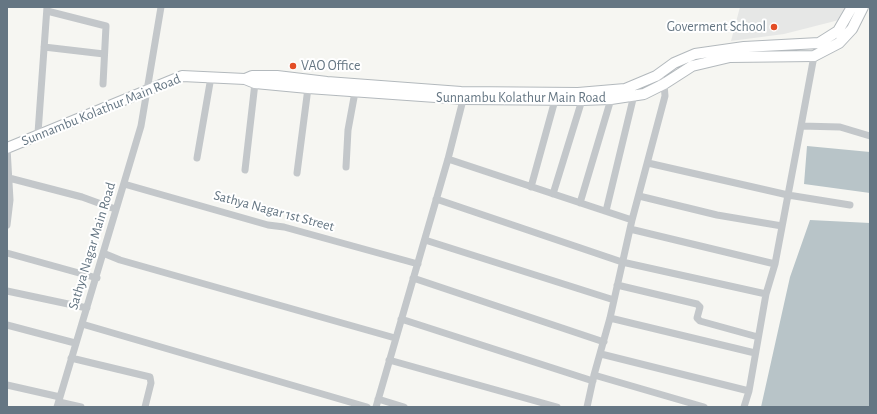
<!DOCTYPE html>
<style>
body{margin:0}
#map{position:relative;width:877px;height:414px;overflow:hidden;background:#f6f6f2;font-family:"Alegreya Sans",sans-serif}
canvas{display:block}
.frame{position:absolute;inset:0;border:8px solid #657683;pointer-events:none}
</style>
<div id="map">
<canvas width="877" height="414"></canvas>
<div class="frame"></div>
</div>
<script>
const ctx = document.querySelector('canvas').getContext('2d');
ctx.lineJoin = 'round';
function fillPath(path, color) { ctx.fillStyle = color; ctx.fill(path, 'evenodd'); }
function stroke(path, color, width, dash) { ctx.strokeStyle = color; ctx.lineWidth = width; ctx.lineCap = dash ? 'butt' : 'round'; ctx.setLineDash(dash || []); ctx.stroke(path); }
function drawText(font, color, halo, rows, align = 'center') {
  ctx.font = font + ' "Alegreya Sans",sans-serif'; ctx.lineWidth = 4; ctx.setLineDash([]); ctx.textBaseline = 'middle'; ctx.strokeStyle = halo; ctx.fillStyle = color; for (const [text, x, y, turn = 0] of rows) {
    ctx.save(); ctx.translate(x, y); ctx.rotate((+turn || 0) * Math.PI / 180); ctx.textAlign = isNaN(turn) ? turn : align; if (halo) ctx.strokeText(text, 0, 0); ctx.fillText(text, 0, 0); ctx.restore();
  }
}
const built = new Path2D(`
 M740,7h105l-2,12 -59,15 -53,7z`);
const water = new Path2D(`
 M807,146l63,6v41l-66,-9z
 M810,220l60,3v184h-109l29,-130z`);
const street = new Path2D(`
 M47,11l59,15 -3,58
 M44,47l60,7
 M814,56l-13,70 39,1 30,9
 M38,133l9,-126
 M197,158l14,-81
 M448,159l184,61
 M648,163l140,32 62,10
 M346,167l2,-37 7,-38
 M245,170l10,-87
 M297,173l11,-85
 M9,178l73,19 33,12
 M124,184l144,41 16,2 134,37
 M531,187l24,-87
 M553,194l29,-94
 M639,196l78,19 65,11
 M436,199l186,63 144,32
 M580,203l31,-104
 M606,211l28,-116
 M7,225l3,-25 -3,-52
 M630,229l145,35
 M425,240l189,60
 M7,253l90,25
 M103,253l17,7 275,78
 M413,278l191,64
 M617,285l80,19 3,3 -3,11 3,3 58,16
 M7,291l80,17
 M610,318l145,35
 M401,319l192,62
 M82,324l285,83
 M7,325l68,18
 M601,354l148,37
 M71,358l79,19 1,6 -6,24
 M389,360l168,47
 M594,375l110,32
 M7,385l53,12
 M378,399l26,8
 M59,402l22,5
 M57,407l84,-281 20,-119
 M376,407l72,-248 16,-63
 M587,407l7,-32 16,-57 22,-98 33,-124 -1,-12 -6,-9
 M744,407l5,-16 17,-97 9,-30 26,-138`);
const secondary = new Path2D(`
 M245,79l7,-3h25l50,6 134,10 117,1 47,-4 31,-13 18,-13 21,-9 49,-7 75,-4 19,-12 14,-24
 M7,148l175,-72 63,3 10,4 53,5 156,11 118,1 29,-1 33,-5 20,-10 28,-18 38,-9 84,-1 25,-13 13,-14 11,-22`);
const markers = [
 [774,27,4,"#e34d25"],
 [293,66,4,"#e34d25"]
];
const poiNames = [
 ["Goverment School",766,27],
 ["VAO Office",301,66,"left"]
];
const streetNames = [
 ["Sunnambu Kolathur Main Road",521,98],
 ["Sunnambu Kolathur Main Road",101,110,-22],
 ["Sathya Nagar 1st Street",274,211,15],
 ["Sathya Nagar Main Road",92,246,-73]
];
fillPath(built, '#e6e7e6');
fillPath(water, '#b8c4c8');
stroke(secondary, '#b3b9bd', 12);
stroke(street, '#c3c7ca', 7);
stroke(secondary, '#fff', 10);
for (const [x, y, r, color] of markers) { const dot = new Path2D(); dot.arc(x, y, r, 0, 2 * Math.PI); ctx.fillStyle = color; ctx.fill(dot); stroke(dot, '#fff', 1.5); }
drawText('14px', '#657683', '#fff', poiNames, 'right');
drawText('14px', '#657683', '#fff', streetNames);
</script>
